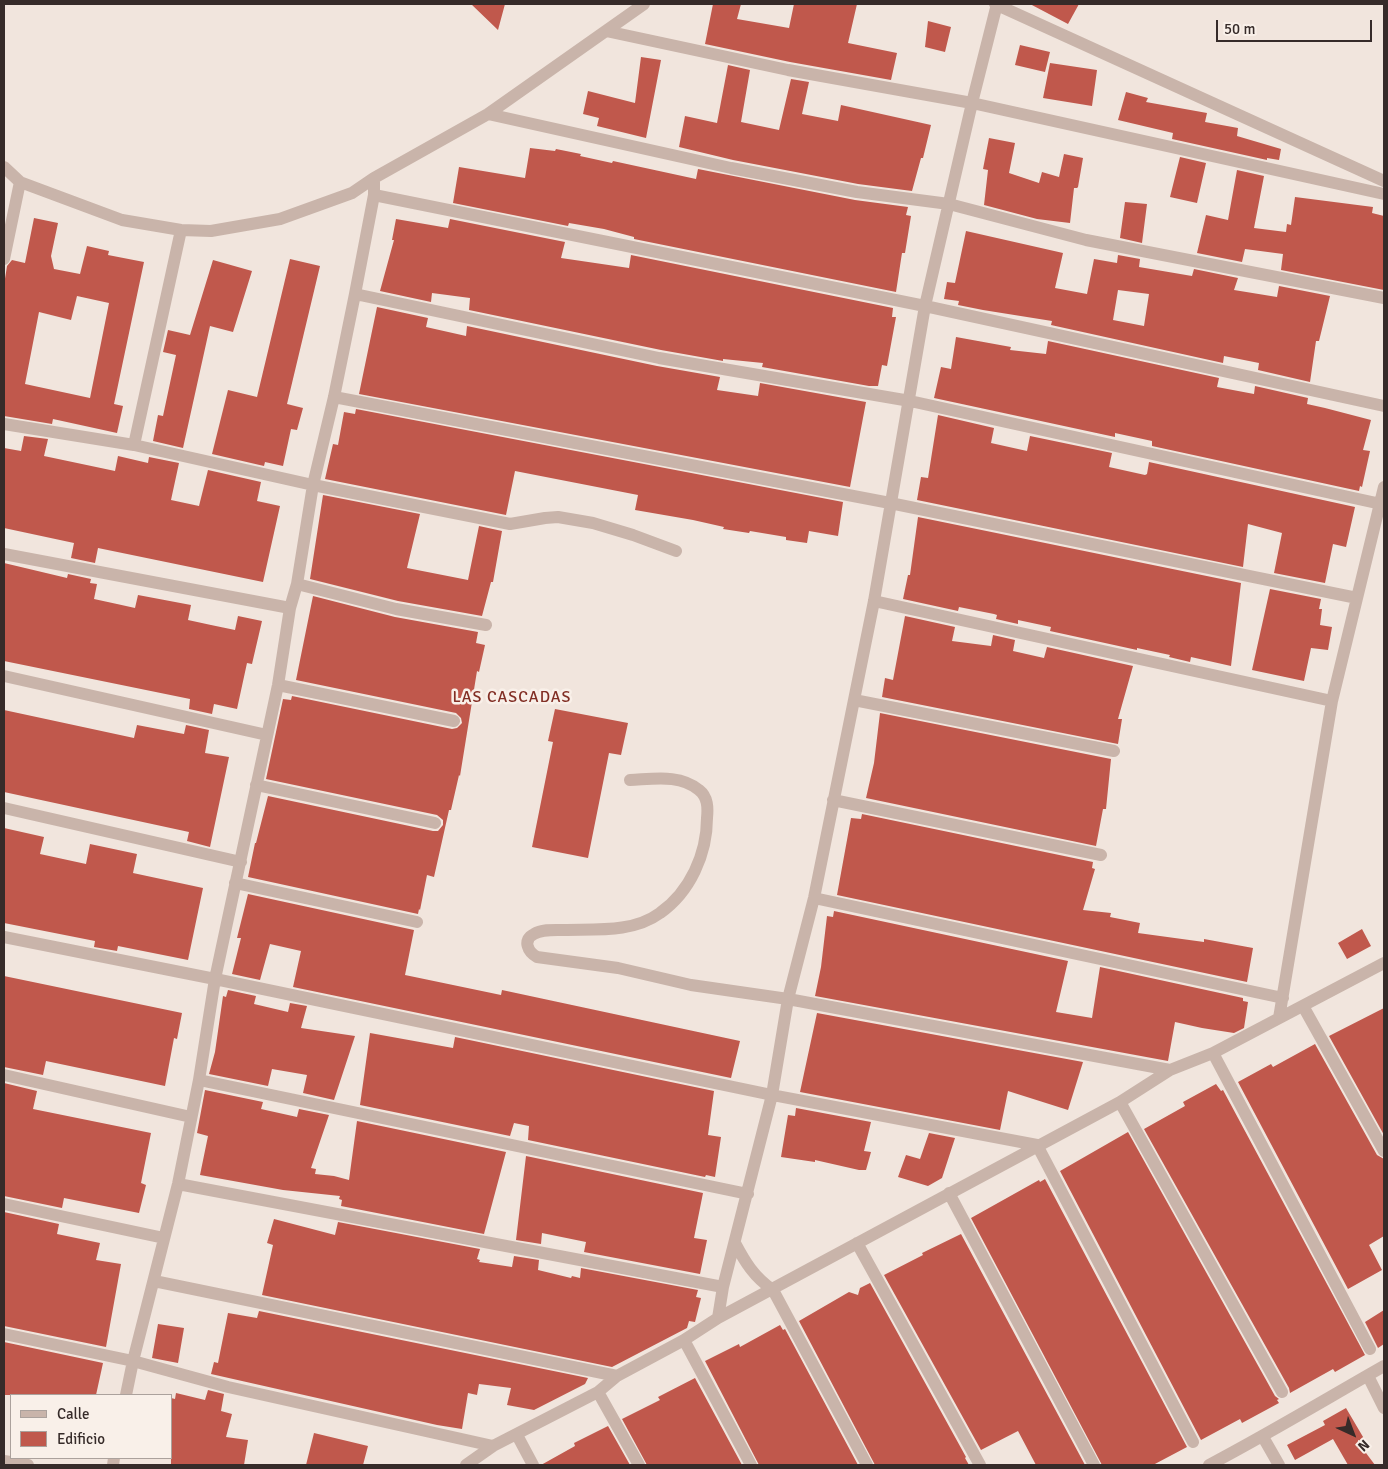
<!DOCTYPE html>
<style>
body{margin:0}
#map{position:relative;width:1388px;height:1469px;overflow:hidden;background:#f1e5dd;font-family:Signika,sans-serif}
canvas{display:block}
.frame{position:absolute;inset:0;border:5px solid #362b29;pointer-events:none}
.legend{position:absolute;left:10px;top:1394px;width:162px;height:65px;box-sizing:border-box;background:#f9f0e9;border:1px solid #aba19c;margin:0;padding:6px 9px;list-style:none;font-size:15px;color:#362b29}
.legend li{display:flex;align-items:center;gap:10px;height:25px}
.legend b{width:25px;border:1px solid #aba19c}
.north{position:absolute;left:1328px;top:1409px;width:50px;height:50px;-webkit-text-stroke:4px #f9f0e9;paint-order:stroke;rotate:137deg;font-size:14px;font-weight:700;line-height:20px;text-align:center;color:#362b29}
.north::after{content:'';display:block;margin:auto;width:18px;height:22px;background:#362b29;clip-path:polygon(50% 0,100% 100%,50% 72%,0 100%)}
.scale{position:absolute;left:1216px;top:20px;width:156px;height:22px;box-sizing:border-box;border:2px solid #362b29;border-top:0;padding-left:6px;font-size:15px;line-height:18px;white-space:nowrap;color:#362b29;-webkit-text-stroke:4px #f9f0e9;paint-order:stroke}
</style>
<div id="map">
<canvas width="1388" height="1469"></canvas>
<div class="frame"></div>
<ul class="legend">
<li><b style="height:6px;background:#c9b4aa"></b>Calle</li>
<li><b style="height:14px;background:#c0584c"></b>Edificio</li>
</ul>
<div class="north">N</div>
<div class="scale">50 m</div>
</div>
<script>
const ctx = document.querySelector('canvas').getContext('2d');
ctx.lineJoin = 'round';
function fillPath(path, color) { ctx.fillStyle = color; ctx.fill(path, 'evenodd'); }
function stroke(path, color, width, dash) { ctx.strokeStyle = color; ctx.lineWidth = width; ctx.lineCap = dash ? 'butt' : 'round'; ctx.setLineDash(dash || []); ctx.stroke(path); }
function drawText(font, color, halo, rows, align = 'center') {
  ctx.font = font + ' Signika,sans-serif'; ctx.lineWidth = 5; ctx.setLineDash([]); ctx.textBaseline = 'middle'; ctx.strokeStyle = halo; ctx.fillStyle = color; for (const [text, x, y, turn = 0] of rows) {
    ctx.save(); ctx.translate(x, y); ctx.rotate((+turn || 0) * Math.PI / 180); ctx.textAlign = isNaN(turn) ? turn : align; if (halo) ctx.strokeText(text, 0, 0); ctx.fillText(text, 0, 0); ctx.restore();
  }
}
const building = new Path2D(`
 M471,4h34l-7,26z
 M713,4h28l-4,15 52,9 5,-24h63l-9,39 49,10 -6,27 -101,-18 -85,-18z
 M1030,4h49l-11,20z
 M928,21l23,6 -6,25 -20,-5z
 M1020,45l30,7 -5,20 -30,-7z
 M641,57l20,3 -15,78 -49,-12 2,-8 -16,-4 5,-23 47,12z
 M1050,63l47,7 -5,36 -49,-8z
 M728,65l22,5 -9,52 38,8 12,-51 18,3 -7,32 36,7 3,-16 90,20 -8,33h-2l-9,33 -54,-7 -125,-24 -54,-13 6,-31 32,7z
 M1126,92l22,6 -2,4 61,11 -2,9 33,6 -1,8 44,13 -2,11 -12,-2v2l-95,-21 1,-6 -55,-13z
 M989,138l26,5 -6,30 30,10 3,-11 17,5 5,-23 19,4 -5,29 -1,1h-3l-4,35 -33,-4 -53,-14 4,-35 -5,-1z
 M530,148l25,3 1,-2 25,5 -1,2 32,7 1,-2 83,18 2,-10 157,31 53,7 -2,8 5,1 -6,37h-3l-6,39 -262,-53v-2l-30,-8 -35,-6 -1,3 -115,-23 6,-36 66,11z
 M1180,157l26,6 -9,40 -27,-6z
 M1237,170l27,6 -10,52 32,4 1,-8 4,1 4,-28 78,10 -1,6 12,3v74l-103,-20 2,-16 -38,-5 -3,13 -45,-9 9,-38 22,5z
 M1125,202l22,2 -5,39 -22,-5z
 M34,218l24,5 -7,33 3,13 26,5 7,-28 22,5 -1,4 36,7 -30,142 9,2 -6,27 -64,-14 -1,5 -48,-8v-131l3,-19 5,-6 13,3zM77,296l32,7 -19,95 -65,-14 14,-72 32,8z
 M396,219l52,9 2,-9 115,23 -4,16 68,10 2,-13 262,53 -1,9h4l-9,49 -5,-1 -4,21h-9l-107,-19 1,-4 -40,-4v2l-62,-11 -192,-40 1,-12 -38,-5 -1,9 -51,-11 14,-51h-2z
 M966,231l97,22 -8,35 32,6 7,-35 23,4 1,-8 22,4 -1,8 53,9 2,-7 44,9 -4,12 43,7 2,-11 51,10 -11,45h-3l-6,41 -52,-12 1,-7 -35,-7 -1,7 -172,-38 1,-4 -69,-11 -25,-5 1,-4 -15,-2 3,-17 8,1zM1118,290l31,4 -5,32 -31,-6z
 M290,259l30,7 -33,138 16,4 -6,22 -6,-1 -8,37 -18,-4 -1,4 -52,-12 16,-64 29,7z
 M213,260l39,11 -19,61 -23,-6 -27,122 -30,-7 5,-26 5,1 13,-61 -13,-3 5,-22 22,5z
 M377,307l51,11 -2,9 40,9 1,-10 190,40 63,11 -3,13 41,6 2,-13 106,19 -16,85 -491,-93z
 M956,337l55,10 -1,3 36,4 2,-13 171,37 -2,9 37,7 1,-8 53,12 -1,6 18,4 46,12 -8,30 7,1 -8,36 -2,-1 -1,5 -207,-45v-5l-37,-8v4l-181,-39 7,-31 10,2z
 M356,409l487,93 -5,34 -29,-5 -2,12 -21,-3v-3l-36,-6 -1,2 -26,-4 1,-2 -31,-7 -58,-10 3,-15 -123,-24 -9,44 -181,-36 8,-35 5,1 6,-33 11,2z
 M938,415l56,13 -3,15 36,8 3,-15 82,17 -3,14 36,8 2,-1 2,-12 206,45 -9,40 -13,-3 -8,39 -51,-10 8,-40 -34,-9 -5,43 -326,-67 4,-23 7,1z
 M24,436l24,3 -4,17 71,15 3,-15 30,7 1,-6 30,6 -8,37 28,6 9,-36 53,12 -4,19 23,5 -17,76 -165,-34 -3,15 -24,-5 3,-15 -70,-15v-80l17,3z
 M323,495l97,19 -13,54 61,12 11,-54 23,5 -9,51h-2l-9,34 -84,-15 -88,-22z
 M918,517l323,66 -10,83 -40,-9 -1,5 -21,-5 1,-2 -33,-7v2l-87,-19 1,-4 -33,-7v4l-22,-5 1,-4 -3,-1 -35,-7 -1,4 -55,-12 5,-24h2z
 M4,563l63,15 1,-4 23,5 -1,4 7,1 -3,15 23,5 18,4 3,-13 53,10 -3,15 23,5 24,5 3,-14 24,5 -10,43 -5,-1 -10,46 -23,-5 -2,10 -23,-5 1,-10 -186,-38z
 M1270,589l51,10 -2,10h3l-2,16 12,2 -4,23 -17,-2 -7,33 -52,-11z
 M313,596l82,21 83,15 -2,11 9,2 -6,27 -2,-1 -17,105 -1,-1 -8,35h-2l-15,67 -7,-2 -7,35 -1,-1 -1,5 -170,-37 7,-34h1l12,-47 165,35h5l5,-6v-5l-6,-5 -171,-36 17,-80 8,1 1,-4 160,33 5,-1 5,-5 -1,-5 -5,-5 -160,-33z
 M905,616l50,11 -3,14 39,5 2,-11 22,5 -2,11 31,7 3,-11 86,19 -15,53h4l-4,25 -236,-47 3,-19 8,2z
 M555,709l73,14 -7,32 -12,-2 -21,105 -56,-11 21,-105 -5,-1z
 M4,710l130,28 3,-13 47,9 2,-9 23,5 -4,23 24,4 -19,90 -23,-6 2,-9 -185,-40z
 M880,713l231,46 -5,50h-3l-7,37 -230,-48 8,-35z
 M862,814l231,48 -1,6 3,1 -12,41 28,3 -1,4 30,6 -2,10 66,9v-3l49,9 -6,34 -410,-87 14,-77 10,1z
 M4,828l40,9 -4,17 46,10 4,-20 47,10 -4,19 70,15 -15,72 -70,-14 -1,5 -23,-4 1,-6 -91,-18z
 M248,894l166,36 -9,45 96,20 1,-5 238,51 -9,37 -438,-91 8,-36 -31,-7 -10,36 -28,-6 9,-36h-4z
 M834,911l234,50 -12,51 36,6 8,-51 143,31v3l5,1 -4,26 -10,5 -32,-5 -27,-6 -7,39 -353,-65 6,-29 6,-51 6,1z
 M1362,929l9,17 -24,13 -9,-16z
 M4,976l178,37 -5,26 -3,-1 -9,48 -119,-25 -3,14 -39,-8z
 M228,990l28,6 -2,8 34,8 2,-9 17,3 -6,22 54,8 -21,64 -31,-7 4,-18 -35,-6 -4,17 -59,-12 6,-22 8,-56 3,1z
 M1384,1008v127l-55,-99z
 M817,1013l266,49 -15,48 -60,-19 -8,39 -200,-38z
 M370,1033l83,15 2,-11 259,54 -6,44 13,2 -6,40 -9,-2 -1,2 -177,-37 1,-14 -15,-3 -4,13 -150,-31z
 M1315,1044l62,111 7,4v77l-15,9 13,25 -34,19 -110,-207 33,-18 2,3z
 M4,1083l33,8 -4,18 118,24 -10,50 5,2 -7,28 -75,-15 -2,10 -58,-12z
 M1216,1084l5,7 2,-1 142,265 -30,17 -2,-3 -43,24 -1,-5 -145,-259 41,-23 -2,-4z
 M205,1090l58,12 -2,7 36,8 2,-8 30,6 -18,53 5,1 -1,5 19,2 15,4 8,-59 149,31 -22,82 -143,-28 1,-6 -3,-1 1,-3 -57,-6 -83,-15 8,-39 -11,-3z
 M796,1108l75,14 -7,29 7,1 -5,18h-7l-44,-10v2l-34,-5 7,-42 7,1z
 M1128,1132l147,264 4,3 -2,1 2,3 -37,20 -2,-4 -39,21 -141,-269z
 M929,1133l26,5 -13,40 -14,8 -30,-9 8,-22 14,4z
 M526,1156l177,37 -9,45 13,2 -7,34 -116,-22 2,-10 -44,-9 -1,11 -25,-4z
 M1045,1179l142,268 -34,18h-51l-131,-247 68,-38 1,2z
 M4,1212l55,12 -2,10 43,9 -4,17 25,4 -15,83 -102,-21z
 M274,1219l61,16 3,-13 142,27 -3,10 3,1 -1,2 33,5 2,-11 25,4 -1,10 33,8 1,-2 8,2 1,-10 117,22 -2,7 5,1 -6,24 -6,-1 -2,7 -75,39 -350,-72 11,-50 -6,-2z
 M961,1234l124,231h-49l-18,-34 -37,19 -97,-175 39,-20 -1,-2z
 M870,1283l96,174 -1,1 4,7h-94l-76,-144 50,-29 9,3 2,-7z
 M1384,1310v34l-6,4 -13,-26z
 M259,1311l329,67 -3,6 -51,26 -27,-5 4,-17 -32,-4 -2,11 -9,-2 -6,36 -25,-4 -226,-51 3,-12 4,1 10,-50 29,5z
 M158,1324l26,4 -6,35 -26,-5z
 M780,1325l3,5 2,-1 73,136h-99l-54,-104 34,-17 1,3z
 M4,1342l99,21 -7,32h-92z
 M695,1378l47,87h-95l-25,-46 38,-19 -2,-3z
 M208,1390l16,4 -3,17 11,3 -6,23 22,3 -4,25h-73v-67l4,1 1,-6 29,7z
 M1346,1408l20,34 -6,3 15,20h-27l-15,-26 -38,21 -8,-15 38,-20 -2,-4z
 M608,1426l22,39h-89l34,-19 -1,-3z
 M314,1433l54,13 -5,19h-57z`);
const minor = new Path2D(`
 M995,4l389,177
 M606,31l182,39 184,33 412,91
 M488,114l243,54 126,24 92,12 137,36 298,58
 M4,167l16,15 102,38 59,10 30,1 69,-12 72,-26 22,-15 114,-64 156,-110
 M374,195l551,111 459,100
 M4,259l16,-77
 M355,294l304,64 251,43 471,103
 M334,397l556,106 467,95
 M4,424l130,21 179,40 197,39 35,-6 13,-1 35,6 40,12 43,16
 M134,445l47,-215
 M4,554l286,54
 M297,584l99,25 90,16
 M874,601l458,100
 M4,676l263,59
 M278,685l176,36
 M854,700l260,51
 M630,780c24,-1 50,-6 69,10 9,7 9,18 8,28 0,36 -17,74 -47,95 -27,20 -65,16 -96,17 -9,0 -22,-1 -30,4 -12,6 -6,18 3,23l81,11 73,17 97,14 382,71
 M256,785l179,38
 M833,800l268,55
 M4,808l237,54
 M235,883l182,39
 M814,898l469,100
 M4,937l211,42 557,116 265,50 156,297
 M1303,1006l81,145
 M1279,1018l53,-317 52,-214
 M1213,1053l157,296
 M4,1075l187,42
 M199,1080l549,114
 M1120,1102l162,290
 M178,1184l545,103
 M949,1193l145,272
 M4,1204l160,34
 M735,1243c10,19 19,34 38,47l94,175
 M857,1243l123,222
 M154,1281l463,95
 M718,1318l5,-31 49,-192 16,-96 26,-101 60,-297 51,-295 47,-203 25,-99
 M4,1334l129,27 95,26 265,59
 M684,1340l67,125
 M1368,1376l16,32
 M598,1392l41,73
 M126,1395l7,-34 45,-177 21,-104 16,-101 63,-294 12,-77 7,-24 16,-99 21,-88 21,-103 19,-99v-17
 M517,1435l16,30
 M1263,1437l16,28
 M4,1461l24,4
 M113,1465l1,-7
 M466,1465l27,-19 105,-54 19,-16 67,-36 34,-22 402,-216 50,-32 43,-17 171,-90
 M1209,1465c59,-31 117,-66 175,-99`);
const neighbourhoodNames = [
 ["LAS CASCADAS",512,698]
];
fillPath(building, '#c0584c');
stroke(minor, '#c9b4aa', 12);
ctx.letterSpacing = '1px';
drawText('16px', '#822f25', '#f9f0e9', neighbourhoodNames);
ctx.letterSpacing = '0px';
</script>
